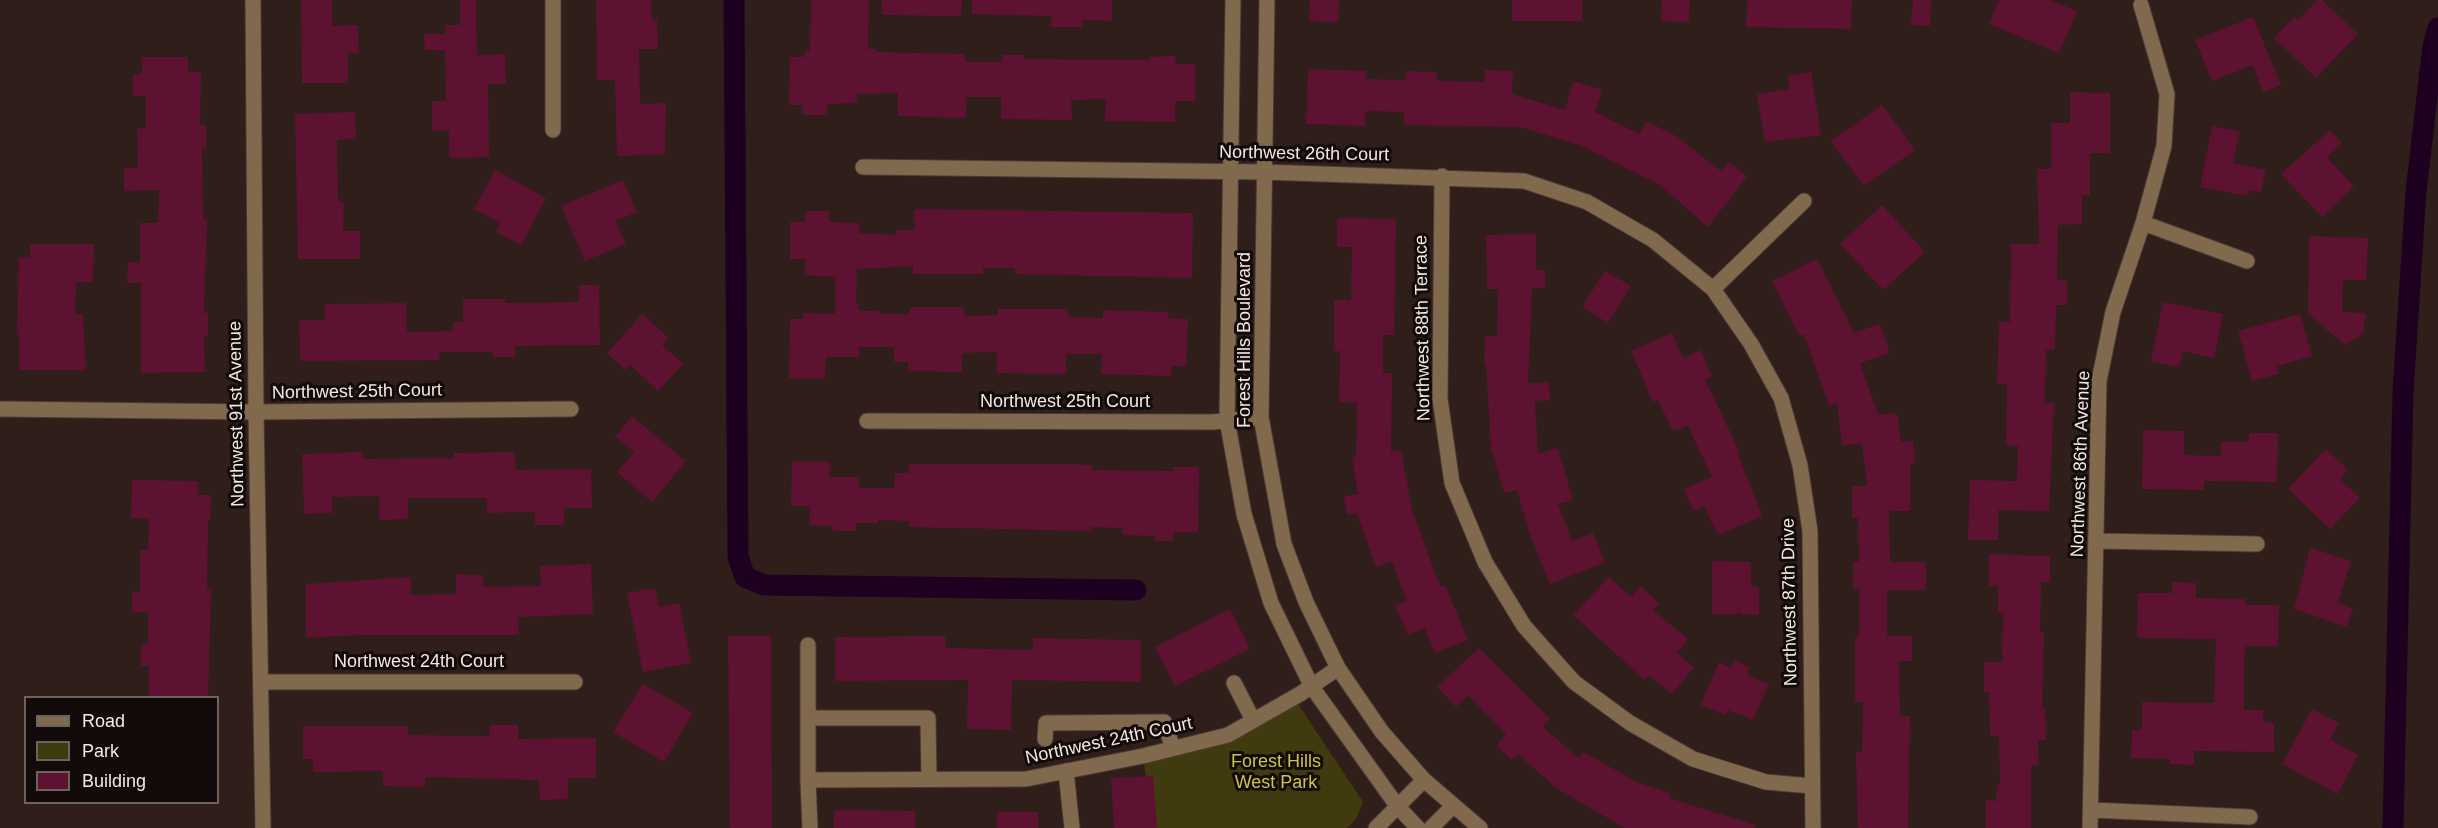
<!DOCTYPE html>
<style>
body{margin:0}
#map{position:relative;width:2438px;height:828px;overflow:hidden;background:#301e1a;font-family:Arial,sans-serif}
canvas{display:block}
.legend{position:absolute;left:24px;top:696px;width:195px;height:108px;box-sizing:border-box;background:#120b09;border:2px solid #6c6361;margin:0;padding:8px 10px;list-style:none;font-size:18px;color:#f4e7e4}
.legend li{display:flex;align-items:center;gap:12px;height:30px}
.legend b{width:30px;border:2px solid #6c6361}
</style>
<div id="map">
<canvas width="2438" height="828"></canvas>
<ul class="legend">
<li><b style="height:8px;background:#81694e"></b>Road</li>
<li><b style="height:16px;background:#3f3b0e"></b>Park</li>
<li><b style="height:16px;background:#5d1231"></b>Building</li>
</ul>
</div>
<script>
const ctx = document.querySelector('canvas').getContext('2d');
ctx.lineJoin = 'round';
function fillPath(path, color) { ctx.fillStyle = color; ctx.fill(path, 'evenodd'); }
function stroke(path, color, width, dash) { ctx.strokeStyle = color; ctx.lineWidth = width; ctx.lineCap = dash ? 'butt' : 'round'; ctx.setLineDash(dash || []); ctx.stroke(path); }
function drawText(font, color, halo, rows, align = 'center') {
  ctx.font = font + ' Arial,sans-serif'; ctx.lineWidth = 6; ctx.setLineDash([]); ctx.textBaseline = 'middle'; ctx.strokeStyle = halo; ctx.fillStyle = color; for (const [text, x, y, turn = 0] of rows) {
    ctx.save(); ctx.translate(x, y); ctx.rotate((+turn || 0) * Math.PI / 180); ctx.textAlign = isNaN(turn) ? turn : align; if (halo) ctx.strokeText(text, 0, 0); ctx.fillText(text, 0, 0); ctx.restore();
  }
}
const green = new Path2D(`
 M1294,698l69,104 -7,17 -9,9h-194l-10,-72 85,-21z`);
const canal = new Path2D(`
 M734,0l4,557 7,20 19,8 372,5
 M2393,828l10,-436 13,-201 17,-145 5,-18`);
const building = new Path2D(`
 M301,0h31v26l26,-1 1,28h-11v30h-46z
 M460,0h16l1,55 28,-1 1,30h-18l1,73 -40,1v-28l-17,1v-30h14l-1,-51h-20l-1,-16h21v-9h15z
 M596,0h55l1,21 5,-1 1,29h-19l1,55 26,-1 -1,51 -48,2 -2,-76h-18z
 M811,0h58l-1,49h8v3l89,2v8h37v-7h22v4l126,1v-3l25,-1 1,8h19v37h-20v21l-70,-1 1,-22 -35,1 1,20 -71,-1v-22h-35v21l-68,-2v-23l-42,1 1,9 -30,1v11h-24v-10h-14l1,-48h14l1,-6h5z
 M882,0h80l-1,16 -79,-1z
 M972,0h140v21l-29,-1 -1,7h-31v-11l-79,-2z
 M1310,0h29l-1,22 -29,-1z
 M1512,0h70v21h-70z
 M1662,0h28l-1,22 -28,-1z
 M1747,0h105l-1,29 -105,-2z
 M1913,0h18l-1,26 -19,-1z
 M1999,0h50l28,11 -18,42 -70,-29z
 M2317,0h5l36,34 -42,44 -42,-40 20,-21 4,3z
 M2253,17l28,68 -18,7 -10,-27 -41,16 -17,-41z
 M142,57h46v15h13l-1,53h6v24h-4l1,70h4l-3,94h4v24h-4l1,35 -64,1v-90h-14l1,-21 12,1v-40h18l1,-33 -35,1v-23h14l-1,-40h9v-32h-13v-22h9z
 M1308,69l58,2v8l39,1 1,-9 31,1v9l47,1 1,-12 28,1 -1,23 53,16 8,-29 29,9 -7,22 44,22 7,-13 30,15 45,35 8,-9 18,14 -39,51 -48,-42 -78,-39 -61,-19 -117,-2v-13l-39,-1v15l-59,-2z
 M1811,72l10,63 -56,7 -8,-48 33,-5 -2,-13z
 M2070,92l40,1v60h-20v42h-8v29l-24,1 -1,55h10v25h-11l-1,45h-9l-1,53h9l-5,108 -51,-1v30h-30l2,-60 47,1 1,-35 -12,-1 1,-61h-10l2,-62h11l1,-78h28l-2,-75h14v-46h19z
 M1882,105l33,45 -51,36 -33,-45z
 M355,112l1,27 -19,1 1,61 6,1 -1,29h17v28h-62l-3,-145z
 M2212,126l28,5 -7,32 33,7 -5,22 -12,-2 -2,6 -47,-9z
 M2330,130l12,13 -15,14 27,30 -32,30 -41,-43z
 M495,170l51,28 -25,47 -25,-13 4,-9 -26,-14z
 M623,180l14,32 -21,9 10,23 -41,17 -24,-55z
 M1882,205l43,47 -42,38 -43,-46z
 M915,209l278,4 -1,65 -177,-4v-6h-32v6h-70v-8l-56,3 -1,34h3v8h20v3h31v-7h54v9l34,-1v-6h70v8l35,1v-8l66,2 -1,6 20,1 -2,47h-14l-1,10 -70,-2 1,-20h-36v20l-69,-1v-21l-35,1v19l-54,-1v-9h-14v-15h-35v10h-33l-1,22 -36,-1 1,-59h13v-6l32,1v-37l-30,-2v-16h-15v-37h15l1,-11h23v11l31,1 -1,10 37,2v-5h18z
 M1337,218l59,1 -2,116h-11v38h9l-1,79 10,-2 11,60 28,76 5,-1 23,55 -33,13 -10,-25 -17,7 -13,-30 12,-4 -15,-40 -16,6 -19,-54 -10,2 -3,-19 14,-2 -6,-37h4l1,-54 -18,-1 1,-51h-6v-51h17l1,-53h-15z
 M1536,234v36h9v18h-13l-4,95 21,-1 1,18 -15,1 3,53 20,-6 15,52 -15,4 14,37 21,-8 12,29 -55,22 -21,-52 -12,-42 -13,3 -13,-45 -5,-83h-2l1,-29h12l1,-47h-11l-1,-54z
 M2309,236l59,2 -2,42h-23l-1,32 23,1 -1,20 -19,12 -37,-31z
 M30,244h64l-1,38h-17l-1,32h8l3,56h-67v-36h-2l2,-77 11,1z
 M1817,259l37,74 26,-9 10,29 -30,10 18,52 19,-2 4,29 12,-1 3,22h-6v48h-21l1,51h36v28h-39v46h25v25h-13l1,55h10l-2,112h-50l-2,-76h6l1,-50h-8v-65h4v-48h-6v-27h6l-1,-44h-6v-32h15l-5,-43 -20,3 -5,-43 -8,3 -25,-72 -5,2 -27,-55z
 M1605,271l26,15 -23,37 -26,-16z
 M579,285h20l1,60 -85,1v11h-22v-5h-54l1,8 -140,1 -1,-41h26v-16l81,-1 1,29 46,-1v-9h10v-23h42v4l74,-1z
 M2163,302l60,12 -9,44 -31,-7 -4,16 -28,-6z
 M642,314l27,24 -7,7 21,19 -25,27 -28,-26 -5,5 -18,-17z
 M2300,314l12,42 -35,10 2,8 -27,7 -14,-50z
 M1672,333l11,25 18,-8 11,26 -7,3 34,72 -2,1 25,64 -44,19 -14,-29 -11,5 -9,-22 28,-12 -24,-51 -15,5 -15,-31 -5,2 -22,-51z
 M632,416l54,45 -34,41 -35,-30 17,-20 -19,-15z
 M2143,430l41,1v24l37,1v-14h28v-9h29l-1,49 -73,-1v9l-62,-1z
 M2326,449l22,21 -8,9 20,19 -30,31 -42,-40z
 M363,452v7l91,-1v-5l61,-1 1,18 75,-1 1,39h-28v17h-29v-13l-48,1v-15h-79v21l-29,1v-24l-47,1v16l-28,1 -2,-60z
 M792,461l38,1 -1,15h30v11h35l1,-15h14v-9h159l24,1v5l82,1v-4h25l-1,66 -25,-1v9h-18v-5l-32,-1v-7l-32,-1v4l-181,-4v-6l-32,-1v3h-22v8h-23v-5l-24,-1 1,-19h-19z
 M132,480l66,1v14h13l-1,25h-2l-1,69h4l-3,109h-59v-32h-8v-22h7v-32h-16v-21l8,1v-42h8l1,-31 -18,-1z
 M2310,548l41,13 -13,42 15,5 -6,19 -53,-18z
 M1989,554l61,2v26h-9l-1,50h4l-2,76h3l1,32h-8l1,25h-8v63h-45v-28l10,1 1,-16h3l-1,-49h-9l-1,-44h-5v-30h18l1,-49h-5v-27h-9z
 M1712,561l39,1v25h8v28l-20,-1 2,-5 -5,5h-24z
 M591,564l2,50 -75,3 1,18h-162l-51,3v-54l105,-7v18l45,-1v-20l27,1v12l58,-1 -1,-20z
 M1609,577l22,20 10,-11 18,18 -6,6 35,29 -11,14 17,14 -22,27 -24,-19 -3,5 -72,-65z
 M2172,582l24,1v15l49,1v6h34l-1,41h-32l-2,17v47h19v12l11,1v29l-80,-1v14l-24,-1v-5l-39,-1 1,-28h10v-28l72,1 2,-64 -79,-1 1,-45h34z
 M655,588l4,19 20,-4 12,60 -48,9 -16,-79z
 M1230,609l20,40 -75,37 -20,-39z
 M728,636h43l1,192h-42z
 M945,636l1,12 87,2v-12l108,2v42l-129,-2 -1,50 -44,-1 1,-49 -133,1v-44z
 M1479,648l71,71 -7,8 36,31 4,-6 56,31 31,10 -1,5 86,27v3h-130l-69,-40 -38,-34 -6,6 -16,-14 10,-12 -38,-39 -12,12 -19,-20z
 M1734,660l16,8 -3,7 22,9 -16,36 -25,-10 -3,5 -24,-10 18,-43 12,6z
 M643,684l50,29 -29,49 -51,-30z
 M2312,709l27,14 -9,16 28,16 -20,39 -56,-30z
 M490,725h28v14l78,-1v40h-28v21l-28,1 -1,-20 -113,-3 -1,10 -42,-1v-15l-70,1v-13h-10v-33h105v9l81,1z
 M1153,776l4,52h-43l-3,-50z
 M834,810l81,1v17h-81z
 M997,812h41v16h-41z`);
const minor = new Path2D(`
 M253,0l3,412 7,416
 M553,0v130
 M1233,0l-6,420 17,94 27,89 41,84 86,120 20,21
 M1267,0l-6,417 23,127 22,58 32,66 44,64 42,48 56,48
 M863,167l401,5 260,9 63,21 66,38 60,49 38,55 30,54 19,67 10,66 3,297
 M1442,176l-2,223 12,84 33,79 39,64 50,56 56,41 63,36 73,23 46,4
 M2143,223l104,38
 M1713,289l91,-88
 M0,409l256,3 315,-3
 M867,421l346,1 48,-5
 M2098,541l159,3
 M808,645v135
 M262,682h313
 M1234,683l19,37
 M808,718h120l1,61
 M1045,739l1,-16 118,-1 9,26
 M1066,771l6,57
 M2091,810l159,7
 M810,828l-2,-48 218,-1 117,-23 85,-21 72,-41 38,-26
 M1376,828l48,-48
 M1431,828l21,-21
 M2090,828l9,-447 14,-69 30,-89 21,-77 3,-52 -26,-89`);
const streetNames = [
 ["Northwest 26th Court",1304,154,1],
 ["Northwest 88th Terrace",1423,328,-91],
 ["Forest Hills Boulevard",1245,340,-90],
 ["Northwest 25th Court",357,392,-1],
 ["Northwest 25th Court",1065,402],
 ["Northwest 91st Avenue",237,414,-91],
 ["Northwest 86th Avenue",2081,464,-88],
 ["Northwest 87th Drive",1790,602,-91],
 ["Northwest 24th Court",419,662],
 ["Northwest 24th Court",1109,741,-12]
];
const parkNames = [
 ["Forest Hills",1276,762],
 ["West Park",1276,783]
];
fillPath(green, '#3f3b0e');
stroke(canal, '#1e0021', 21);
fillPath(building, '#5d1231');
stroke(minor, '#4b3a36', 17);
stroke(minor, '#81694e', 15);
drawText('18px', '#f4e7e4', '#120b09', streetNames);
drawText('18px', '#cfc34a', '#120b09', parkNames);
</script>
